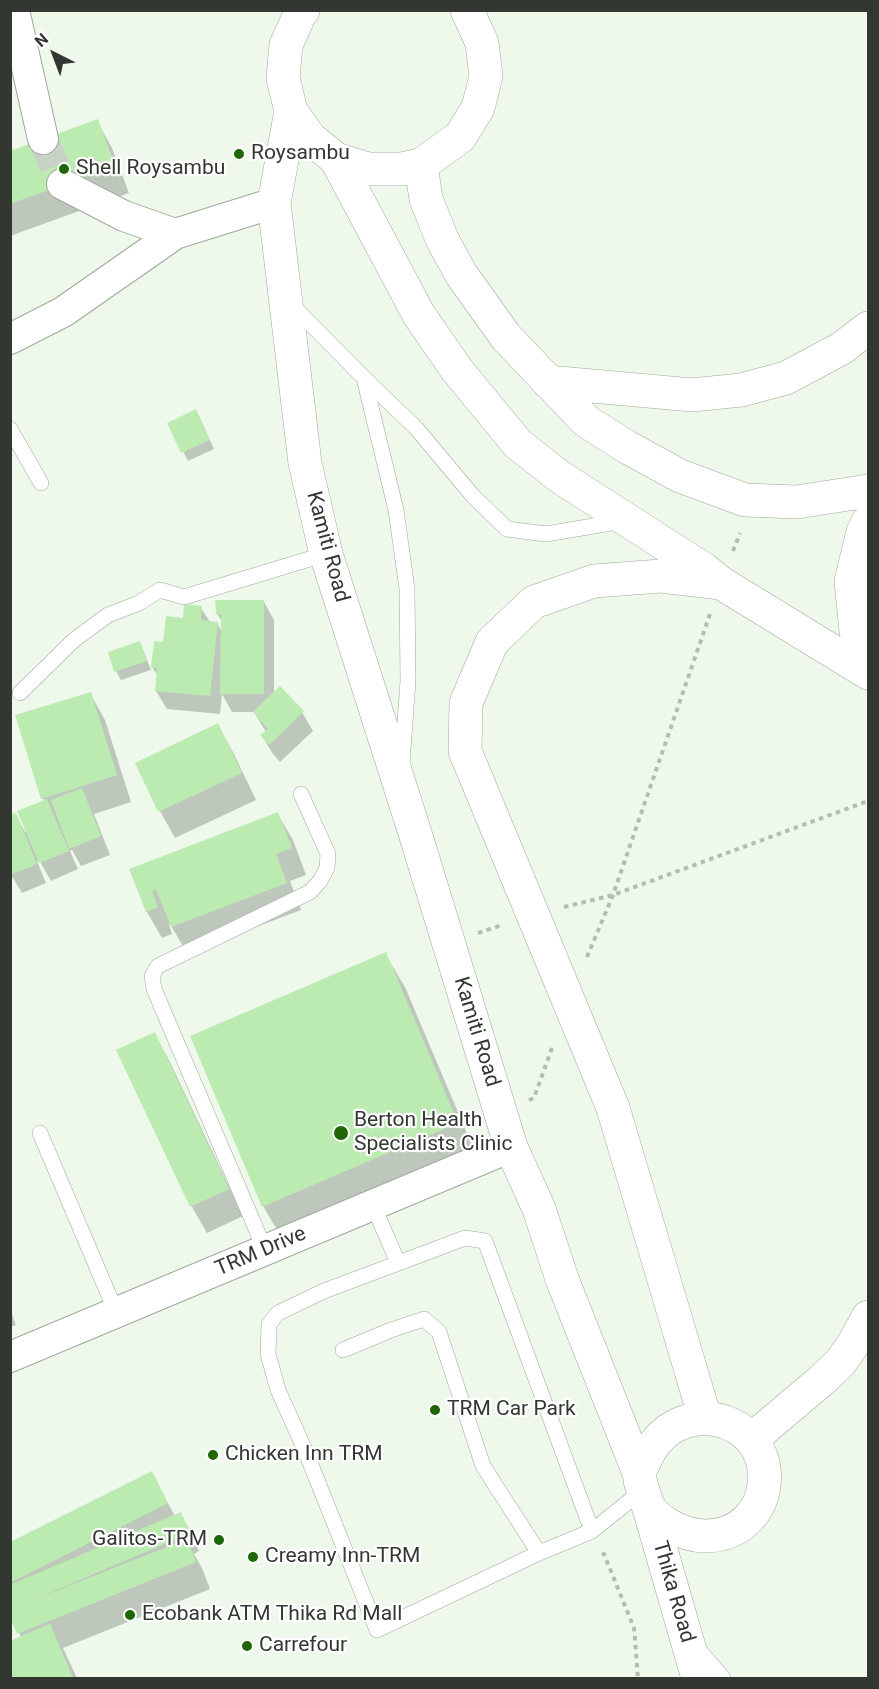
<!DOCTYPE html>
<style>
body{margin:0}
#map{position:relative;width:879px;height:1689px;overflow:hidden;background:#eef9eb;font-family:Roboto,sans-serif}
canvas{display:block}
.frame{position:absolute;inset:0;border:12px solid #323731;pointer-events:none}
.north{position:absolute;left:24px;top:24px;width:60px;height:60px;-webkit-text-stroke:4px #fff;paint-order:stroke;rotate:318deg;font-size:16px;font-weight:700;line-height:24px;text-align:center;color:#323731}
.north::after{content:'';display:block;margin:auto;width:21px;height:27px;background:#323731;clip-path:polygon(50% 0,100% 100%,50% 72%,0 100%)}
</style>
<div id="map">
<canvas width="879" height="1689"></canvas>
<div class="frame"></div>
<div class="north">N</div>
</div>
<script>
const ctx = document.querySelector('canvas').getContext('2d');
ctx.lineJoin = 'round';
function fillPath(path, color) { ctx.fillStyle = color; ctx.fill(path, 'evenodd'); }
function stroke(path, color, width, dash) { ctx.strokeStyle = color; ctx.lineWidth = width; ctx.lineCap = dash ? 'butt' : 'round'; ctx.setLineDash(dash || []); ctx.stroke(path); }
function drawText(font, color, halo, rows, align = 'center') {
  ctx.font = font + ' Roboto,sans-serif'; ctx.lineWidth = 4.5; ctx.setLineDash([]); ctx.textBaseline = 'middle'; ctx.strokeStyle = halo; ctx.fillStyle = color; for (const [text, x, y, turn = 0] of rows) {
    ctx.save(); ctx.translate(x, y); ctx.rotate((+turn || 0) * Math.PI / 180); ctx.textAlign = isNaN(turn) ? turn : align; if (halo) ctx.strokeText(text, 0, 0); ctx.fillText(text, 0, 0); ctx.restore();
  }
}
const shadow = new Path2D(`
 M97,121l15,27 17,45 -119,43v-83z
 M201,420l13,29 -26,12 -19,-38z
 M264,602l10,18v74l28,18 11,19 -33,31 -7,-8 -11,-18 4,-4 -12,-20h-22l-10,-18 -2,20 -53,-5 -11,-18 2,-15 -6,-9 13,-23 19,-24 17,-12 9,14 7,1 5,9v-10l-5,-9z
 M139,643l5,9 7,18 -30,10 -5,-9z
 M90,693l15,27 26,82 -37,12 16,41 -29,11 -9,-16 -2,1 8,18 -27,12 -12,-21 -2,1 9,22 -24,10 -12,-20 5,-58 11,18 2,-1 17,-30 -2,-4z
 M218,725l15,27 23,48 -81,38 -15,-27 -23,-48z
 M277,813l16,27 13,35 -16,6 11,29 -114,43 -17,-29 -1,1 3,9 -10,4 -15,-26 -16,-42z
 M385,954l20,33 72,170 -194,83 -20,-34z
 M154,1034l15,26 74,156 -36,17 -15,-26 -74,-156z
 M10,1309l6,16 -6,2z
 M151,1473l24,43 5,-3 11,19 8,19 -5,3 8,14 8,21 -147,59 14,30h-67v-40l2,4 9,-4 -11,-30v-65z`);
const building = new Path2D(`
 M98,119l17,47 -105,38v-53z
 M196,409l14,31 -29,13 -14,-30z
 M215,600h49v94h-44l1,-80h-5z
 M184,604l18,2 -1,14 17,2 -8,74 -55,-5 2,-23 -6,-1 3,-26 9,1 3,-26 17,2z
 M140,641l7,20 -33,11 -6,-20z
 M280,686l24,25 -35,34 -9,-10 8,-6 -15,-17z
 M91,692l26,83 -76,24 -26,-84z
 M218,723l24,50 -84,39 -23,-49z
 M82,788l19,48 -32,13 -18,-49z
 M47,799l22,52 -30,12 -22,-52z
 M278,812l14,36 -16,6 11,29 -116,44 -15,-38 -4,2 6,16 -12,5 -17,-43z
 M16,813l21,51 -27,11v-60z
 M386,952l72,171 -196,84 -72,-171z
 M155,1032l74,157 -39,18 -74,-157z
 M152,1471l16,32 -158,80v-41z
 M181,1512l9,21 -162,69 159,-63 9,23 -179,72 -7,-16v-33z
 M50,1624l23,54h-63v-37z`);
const streetTunnel = new Path2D(`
 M43,139l19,45`);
const path = new Path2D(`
 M733,551l7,-18
 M564,907l49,-12 255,-94
 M478,933l24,-8
 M587,957l26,-62 97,-281
 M529,1100l5,-2 18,-50
 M602,1555l2,-1 30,74 4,50`);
const lane = new Path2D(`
 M290,303l74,75 32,132 11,79 1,92 -6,82
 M365,379l51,49 57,68 34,33 39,5 77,-13
 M10,429l31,54
 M20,693l54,-53 34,-25 31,-12 21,-13 24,7 142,-43
 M40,1133l76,179
 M373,1205l25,58
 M265,1250l-111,-261 -2,-13 6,-10 152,-74 10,-11 7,-13 1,-14 -27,-60
 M343,1350l48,-20 33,-11 15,13 44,134 56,87 -162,77 -72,-180 -27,-60 -10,-36 1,-30 9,-11 46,-22 141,-53 20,3 107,290
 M539,1553l53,-22 51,-41
 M699,1650l24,28`);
const street = new Path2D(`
 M14,10l29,129
 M62,184l62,32 51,18
 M10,339l53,-27 112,-78 99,-31
 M10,1357l501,-210`);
const secondary = new Path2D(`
 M303,10l-3,4 -14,31 -3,33 8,33 19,27 26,21 32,10h34l19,-4 39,-28 18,-29 8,-32 -4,-33 -15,-33
 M291,111l-17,92 31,260 21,91 89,279 96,314 28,62 23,70 77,194
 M336,159l83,156 38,55 61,74 42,33 145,93 16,13 147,90
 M421,165l5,34 16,40 19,35 45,63 80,84 41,26 53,29 65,24 52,2 71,-11
 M548,382l144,13 49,-5 45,-12 56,-30 26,-20
 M868,522l-5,10 -12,49 5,50 12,30
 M705,1418l-92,-310 -148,-357 1,-48 26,-61 42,-40 60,-21 67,-5 60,7
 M705,1418c84,7 75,119 -1,118 -20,-1 -44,-12 -55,-29 -3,-5 -4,-11 -6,-17 -2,-5 -4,-13 -3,-18 1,-4 4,-9 5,-12 13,-27 31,-40 60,-42z
 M752,1439l70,-59 18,-17 14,-20 14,-26
 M648,1505l50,173`);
const markers = [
 [239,154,6,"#1d6804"],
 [64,169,6,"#1d6804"],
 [341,1133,8,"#1d6804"],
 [435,1410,6,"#1d6804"],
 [213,1455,6,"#1d6804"],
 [219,1540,6,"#1d6804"],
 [253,1557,6,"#1d6804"],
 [130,1615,6,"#1d6804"],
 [247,1646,6,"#1d6804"]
];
const poiNames = [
 ["Roysambu",251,154],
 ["Shell Roysambu",76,169],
 ["Berton Health",354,1121],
 ["Specialists Clinic",354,1145],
 ["TRM Car Park",447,1410],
 ["Chicken Inn TRM",225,1455],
 ["Galitos-TRM",207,1540,"right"],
 ["Creamy Inn-TRM",265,1557],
 ["Ecobank ATM Thika Rd Mall",142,1615],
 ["Carrefour",259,1646]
];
const streetNames = [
 ["Kamiti Road",327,547,75],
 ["Kamiti Road",476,1032,73],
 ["TRM Drive",261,1252,-23],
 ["Thika Road",673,1592,74]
];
fillPath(shadow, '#0003');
fillPath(building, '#bcebb2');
stroke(streetTunnel, '#c8d2c6', 30, [30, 15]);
stroke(lane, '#9ea99c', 16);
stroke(street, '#9ea99c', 32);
stroke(secondary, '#9ea99c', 34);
stroke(path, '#b4bdb1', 4, [4.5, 4.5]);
stroke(lane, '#fff', 15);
stroke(street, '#fff', 30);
stroke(secondary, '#fff', 33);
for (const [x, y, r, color] of markers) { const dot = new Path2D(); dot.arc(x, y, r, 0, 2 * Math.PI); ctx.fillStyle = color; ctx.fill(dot); stroke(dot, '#fff', 2); }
drawText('21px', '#323731', '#fff', poiNames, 'left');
drawText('21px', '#323731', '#fff', streetNames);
</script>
